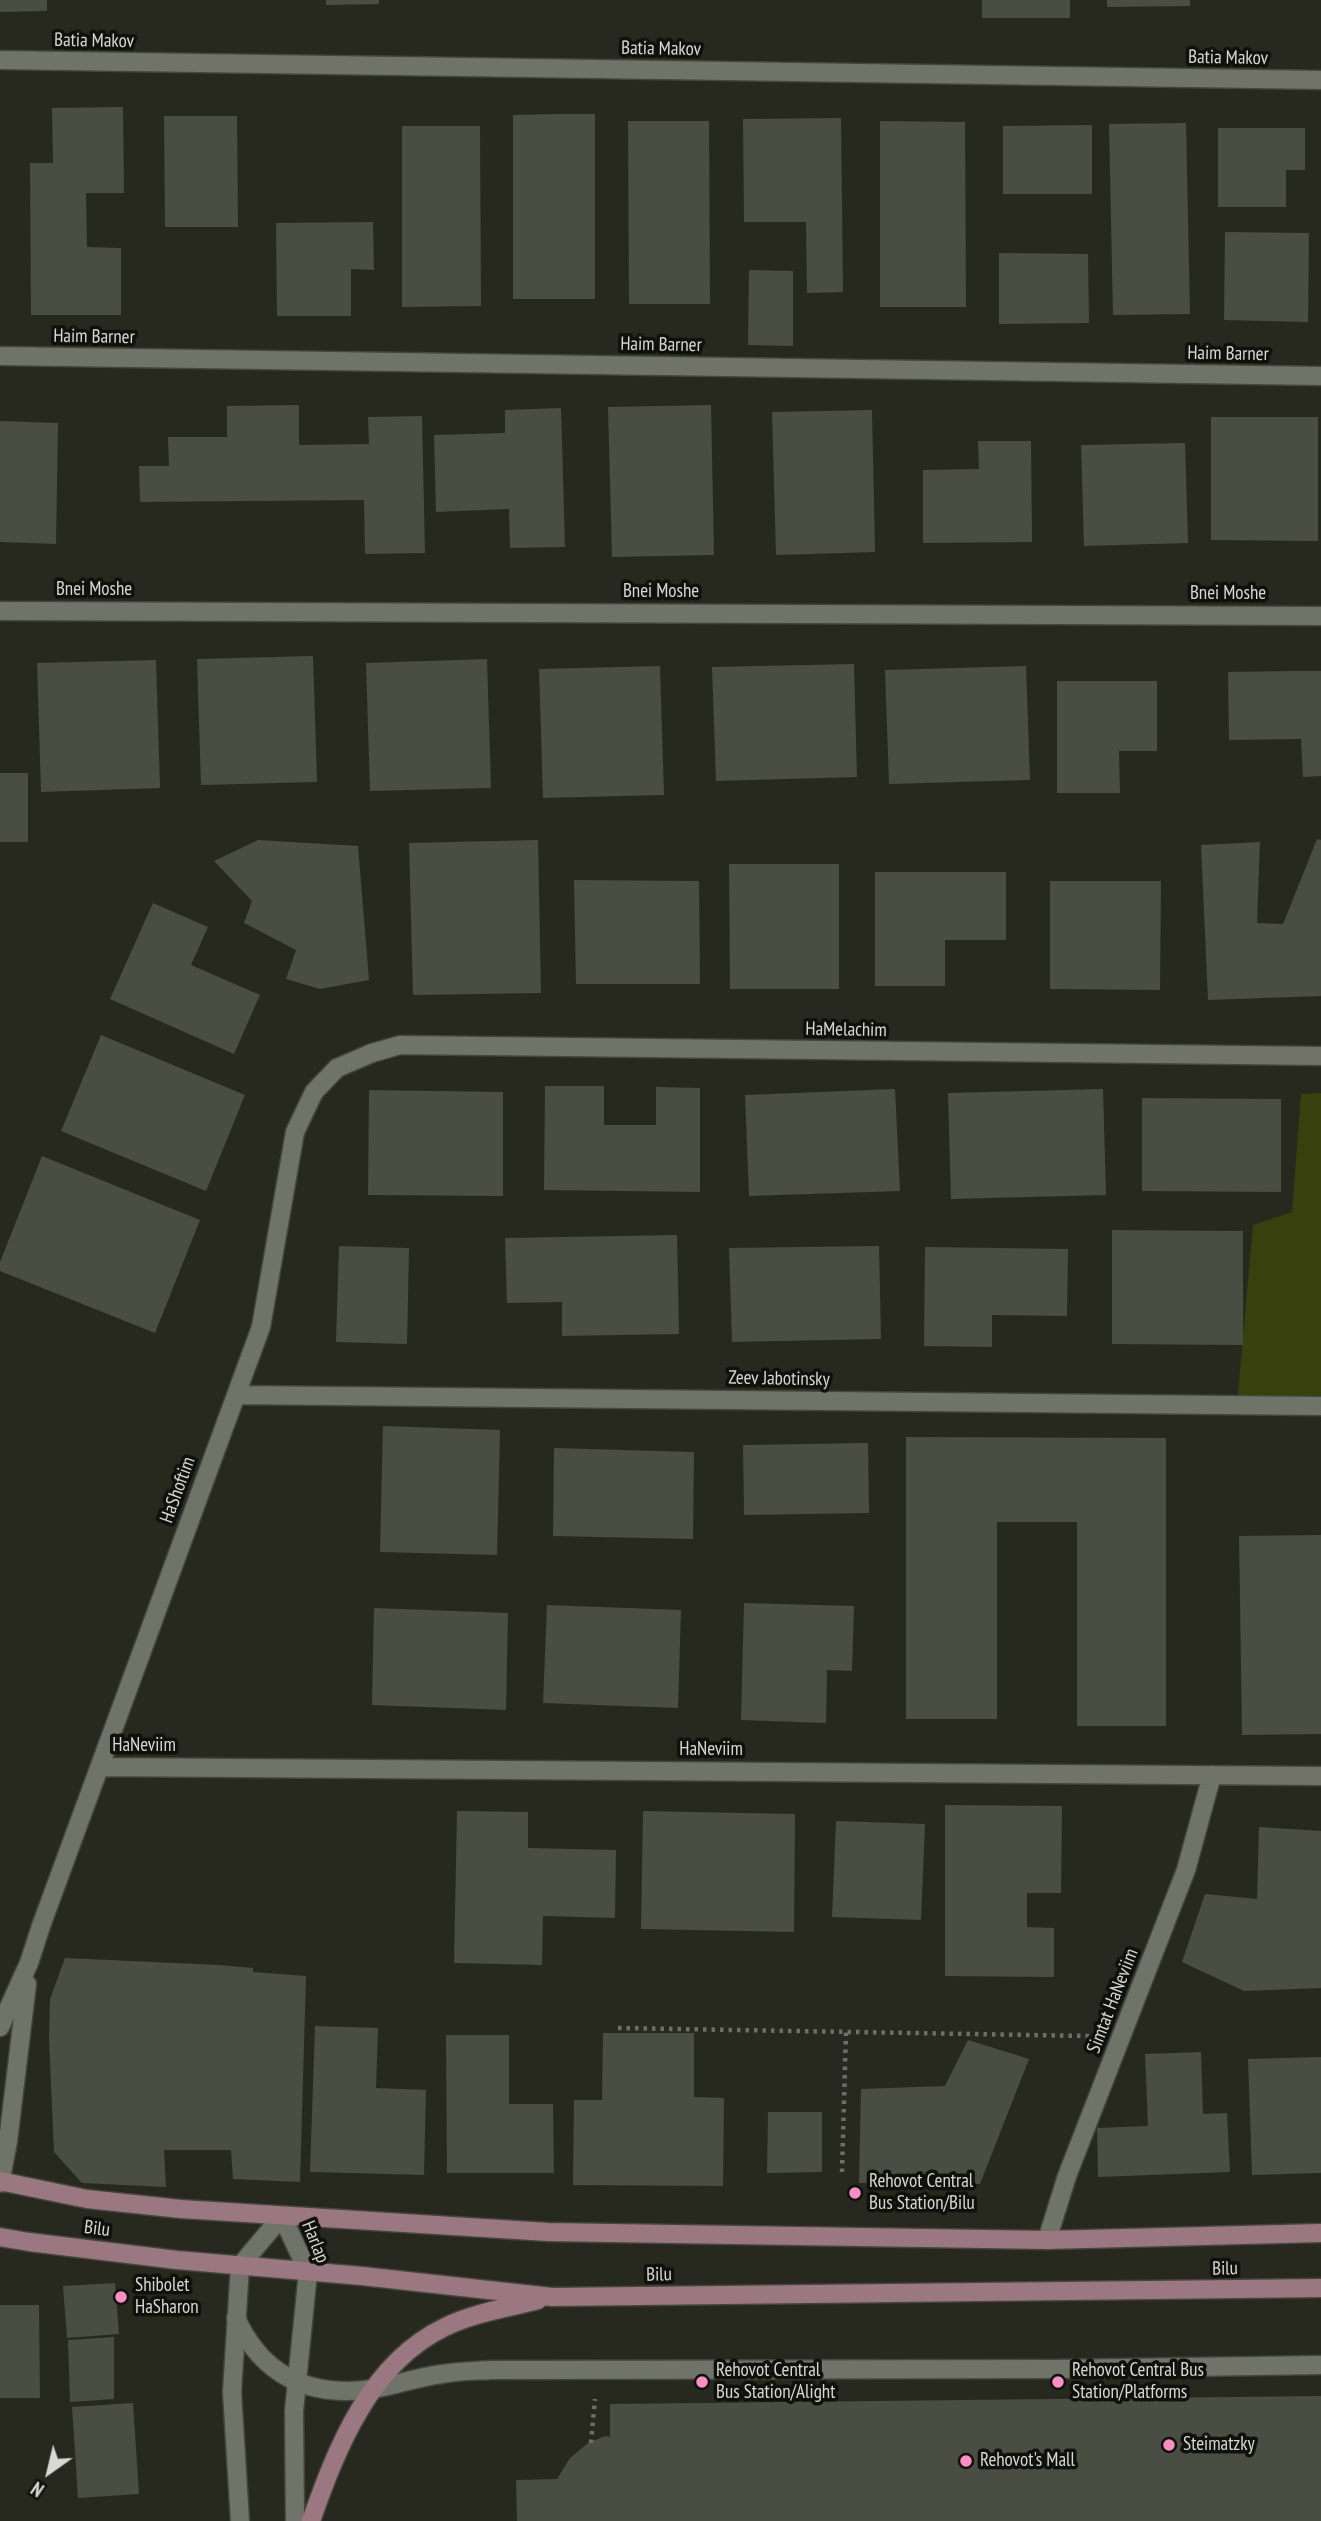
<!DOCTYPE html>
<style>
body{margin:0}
#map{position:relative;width:1321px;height:2521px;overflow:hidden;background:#27291f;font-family:"PT Sans Narrow",sans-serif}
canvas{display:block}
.north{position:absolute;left:14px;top:2437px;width:70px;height:70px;-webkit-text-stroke:5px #10110c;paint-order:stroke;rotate:214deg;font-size:19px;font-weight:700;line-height:28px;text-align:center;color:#d7d9d2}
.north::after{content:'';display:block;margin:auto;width:24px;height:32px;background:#d7d9d2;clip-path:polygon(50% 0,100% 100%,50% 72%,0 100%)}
</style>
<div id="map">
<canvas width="1321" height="2521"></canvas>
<div class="north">N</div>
</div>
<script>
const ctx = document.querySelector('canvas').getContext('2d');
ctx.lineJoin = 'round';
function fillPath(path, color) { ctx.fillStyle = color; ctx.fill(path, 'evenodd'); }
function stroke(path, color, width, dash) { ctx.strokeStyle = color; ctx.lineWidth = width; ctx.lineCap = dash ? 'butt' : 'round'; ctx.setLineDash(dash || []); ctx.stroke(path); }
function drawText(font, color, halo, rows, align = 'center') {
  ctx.font = font + ' "PT Sans Narrow",sans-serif'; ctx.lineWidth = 7; ctx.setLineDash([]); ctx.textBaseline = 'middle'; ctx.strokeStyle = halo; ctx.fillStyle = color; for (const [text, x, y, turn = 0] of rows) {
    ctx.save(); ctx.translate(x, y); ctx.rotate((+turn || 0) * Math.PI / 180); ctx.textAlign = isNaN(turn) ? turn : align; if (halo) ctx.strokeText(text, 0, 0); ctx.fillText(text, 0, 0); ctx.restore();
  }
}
const green = new Path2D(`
 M1321,1093v306l-84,6 16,-180 39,-13 9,-118z`);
const building = new Path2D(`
 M0,0h47v11l-47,1z
 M326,0h53v4l-53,1z
 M982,0h88v18h-88z
 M1107,0h83v6l-83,1z
 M123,107l1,86h-38l1,54 34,1v67h-90l-1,-152h23l-1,-55z
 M554,114h41v185h-82v-184z
 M164,116h73l1,111h-73z
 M841,118l2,174 -36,1 -1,-71h-62l-1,-103z
 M628,121h81l1,183h-81z
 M880,121l85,1 1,185h-86z
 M1186,123l4,191 -77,1 -4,-191z
 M1092,125v69h-89v-68z
 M402,126h78l1,180 -79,1z
 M1218,128h87v42h-19v37h-68z
 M373,222l1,48 -23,-1v47h-74l-1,-93z
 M1225,232l84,1 -1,89 -84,-2z
 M999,253l89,1 1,69 -90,1z
 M749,270l44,1v75l-45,-1z
 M299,405v40l70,-1 -1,-27 54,-1 3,137 -60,1 -1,-54 -224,2 -1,-36h30l-1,-29h59v-31z
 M711,405l3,150 -102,2 -4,-150z
 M561,408l4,139 -55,1 -1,-39 -73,3 -2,-77 71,-2v-23z
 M872,410l3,142 -99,3 -4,-143z
 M1211,417h107v124l-107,-1z
 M0,421l58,2 -2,121 -56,-2z
 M978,441h53l1,101 -109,1v-73l56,-1z
 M1185,443l3,100 -104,3 -3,-101z
 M313,656l4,126 -116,3 -4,-126z
 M487,659l4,129 -121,3 -4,-128z
 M156,660l4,128 -119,4 -4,-129z
 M854,664l3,113 -141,4 -4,-114z
 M660,666l4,129 -121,3 -4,-129z
 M1026,666l4,114 -141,4 -4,-114z
 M1292,671h29v105l-18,1 -2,-38 -72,1 -1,-68z
 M1057,681h100v70h-38l1,42h-63z
 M0,773h28v69h-28z
 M1317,839l4,1v156l-113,4 -7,-155 59,-3 -3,81 26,1z
 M258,840l100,6 11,134 -49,9 -34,-10 10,-29 -52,-27 8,-22 -38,-40z
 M538,840l3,153 -128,2 -4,-152z
 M729,864h110v125h-109z
 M875,872h131v68h-61v46h-70z
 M574,880l125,1 1,103h-124z
 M1050,881h111l-1,109 -110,-1z
 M153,903l55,24 -17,38 69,30 -26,59 -124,-55z
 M101,1035l144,60 -39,96 -145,-60z
 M545,1086h59v39h52v-38l44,1v104l-156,-2z
 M895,1089l5,102 -151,5 -4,-101z
 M1103,1089l3,106 -155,4 -3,-106z
 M369,1090l134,2v104l-135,-1z
 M1142,1098l139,1v93l-139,-1z
 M42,1156l158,64 -45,113 -155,-62v-9z
 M1112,1230l131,1v114l-131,-1z
 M677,1235l2,99 -117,2v-34l-55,1 -2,-65z
 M339,1246l70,2 -2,96 -71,-2z
 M879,1246l2,93 -149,3 -3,-94z
 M925,1247l143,2 -1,67 -75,-1v32l-68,-1z
 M383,1426l117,4 -3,125 -117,-3z
 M906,1437l260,1v288h-89v-204h-80v197h-91z
 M868,1443l1,70 -125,2 -1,-70z
 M554,1448l140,4 -1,87 -140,-3z
 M1321,1535v199l-79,1 -3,-199z
 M744,1603l110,3 -2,65 -25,-1 -1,53 -85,-3z
 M547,1605l134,5 -3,98 -135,-5z
 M374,1608l134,5 -2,97 -134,-5z
 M945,1805l117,1 -1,87h-34v34l27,1v49l-109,-1z
 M457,1811l71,1v36l88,2 -1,68 -72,-2 -1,49 -88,-2z
 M643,1811l152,3 -1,118 -153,-3z
 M836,1821l89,3 -4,96 -89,-3z
 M1259,1827l62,4v157l-77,3 -62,-29 23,-68 52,5z
 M65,1958l154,7 34,3v4l53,4 -6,206 -67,-3 -2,-29h-67l2,37 -84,-4 -28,-31 -5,-113 1,-40z
 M315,2026l63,2 -2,60 50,2 -2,85 -114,-3z
 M603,2033h91v64l30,1 -1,88 -150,-1 1,-85h28z
 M446,2035h63v69h44l1,69h-107z
 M968,2040l61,19 -49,125 -121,-1 2,-94 84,-3z
 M1201,2052l2,62 24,-1 3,59 -132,5 -1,-49 51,-2 -3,-72z
 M1321,2057v116l-69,2 -4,-116z
 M768,2112h54v60l-55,1z
 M115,2283l4,51 -52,4 -4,-52z
 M0,2305h39l1,93h-40z
 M114,2337v62l-44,3 -2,-62z
 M1321,2396v125h-804l-1,-41 41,-1 13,-21 18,-15 17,-7 5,1v-33z
 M133,2403l6,91 -61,4 -6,-91z`);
const path = new Path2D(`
 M618,2028l471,8
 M842,2172l4,-140
 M591,2443l4,-44`);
const lane = new Path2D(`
 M236,2318c26,58 74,80 137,71 23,-4 45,-12 69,-15 16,-3 32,-3 48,-4l567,-1 264,-4`);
const street = new Path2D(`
 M0,60l1321,20
 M0,356l1321,20
 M0,611l1321,5
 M236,1395l1085,11
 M100,1767l1221,9
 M0,2027l29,-64 12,-37 220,-599 34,-195 19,-40 23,-24 35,-15 28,-8 921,11
 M0,2183l8,-42 19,-157
 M1047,2240l20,-64 119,-306 26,-95
 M240,2521l-8,-129 8,-126 42,-50 26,56 -14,139 1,110`);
const secondary = new Path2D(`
 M0,2181l87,18 94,10 367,23 499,8 274,-7
 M0,2237l29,5 148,18 185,16 190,21 769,-9
 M311,2521c26,-74 59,-158 134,-194 28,-14 62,-19 93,-27`);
const markers = [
 [855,2193,7,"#fb8fc4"],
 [121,2297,7,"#fb8fc4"],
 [702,2382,7,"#fb8fc4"],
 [1058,2382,7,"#fb8fc4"],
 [1169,2445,7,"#fb8fc4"],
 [966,2461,7,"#fb8fc4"]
];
const streetNames = [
 ["Batia Makov",94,41,1],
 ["Batia Makov",661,49,1],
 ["Batia Makov",1228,58,1],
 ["Haim Barner",94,337,1],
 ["Haim Barner",661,345,1],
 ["Haim Barner",1228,354,1],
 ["Bnei Moshe",94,590],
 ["Bnei Moshe",661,592],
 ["Bnei Moshe",1228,594],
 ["HaMelachim",846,1030,1],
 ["Zeev Jabotinsky",779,1379,1],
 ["HaShoftim",178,1490,-70],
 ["HaNeviim",144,1746],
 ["HaNeviim",711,1750],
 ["Simtat HaNeviim",1113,2001,-69],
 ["Bilu",97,2229,7],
 ["Harlap",315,2242,68],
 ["Bilu",1225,2269,-1],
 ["Bilu",659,2275,-1]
];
const poiNames = [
 ["Rehovot Central",869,2182],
 ["Bus Station/Bilu",869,2204],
 ["Shibolet",135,2286],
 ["HaSharon",135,2308],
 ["Rehovot Central",716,2371],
 ["Bus Station/Alight",716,2393],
 ["Rehovot Central Bus",1072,2371],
 ["Station/Platforms",1072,2393],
 ["Steimatzky",1183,2445],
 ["Rehovot's Mall",980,2461]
];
fillPath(green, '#38400d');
fillPath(building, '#4a4d42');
stroke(lane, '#44463d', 21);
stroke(street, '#44463d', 21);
stroke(secondary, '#44463d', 21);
stroke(path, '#6d6f66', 4.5, [3.5, 5]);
stroke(lane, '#707367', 18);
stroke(street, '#707367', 18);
stroke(secondary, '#9b7782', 18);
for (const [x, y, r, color] of markers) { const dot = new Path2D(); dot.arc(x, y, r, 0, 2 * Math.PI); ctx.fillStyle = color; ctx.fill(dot); stroke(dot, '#10110c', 2.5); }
drawText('19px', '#d7d9d2', '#10110c', streetNames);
drawText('19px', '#d7d9d2', '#10110c', poiNames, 'left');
</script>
